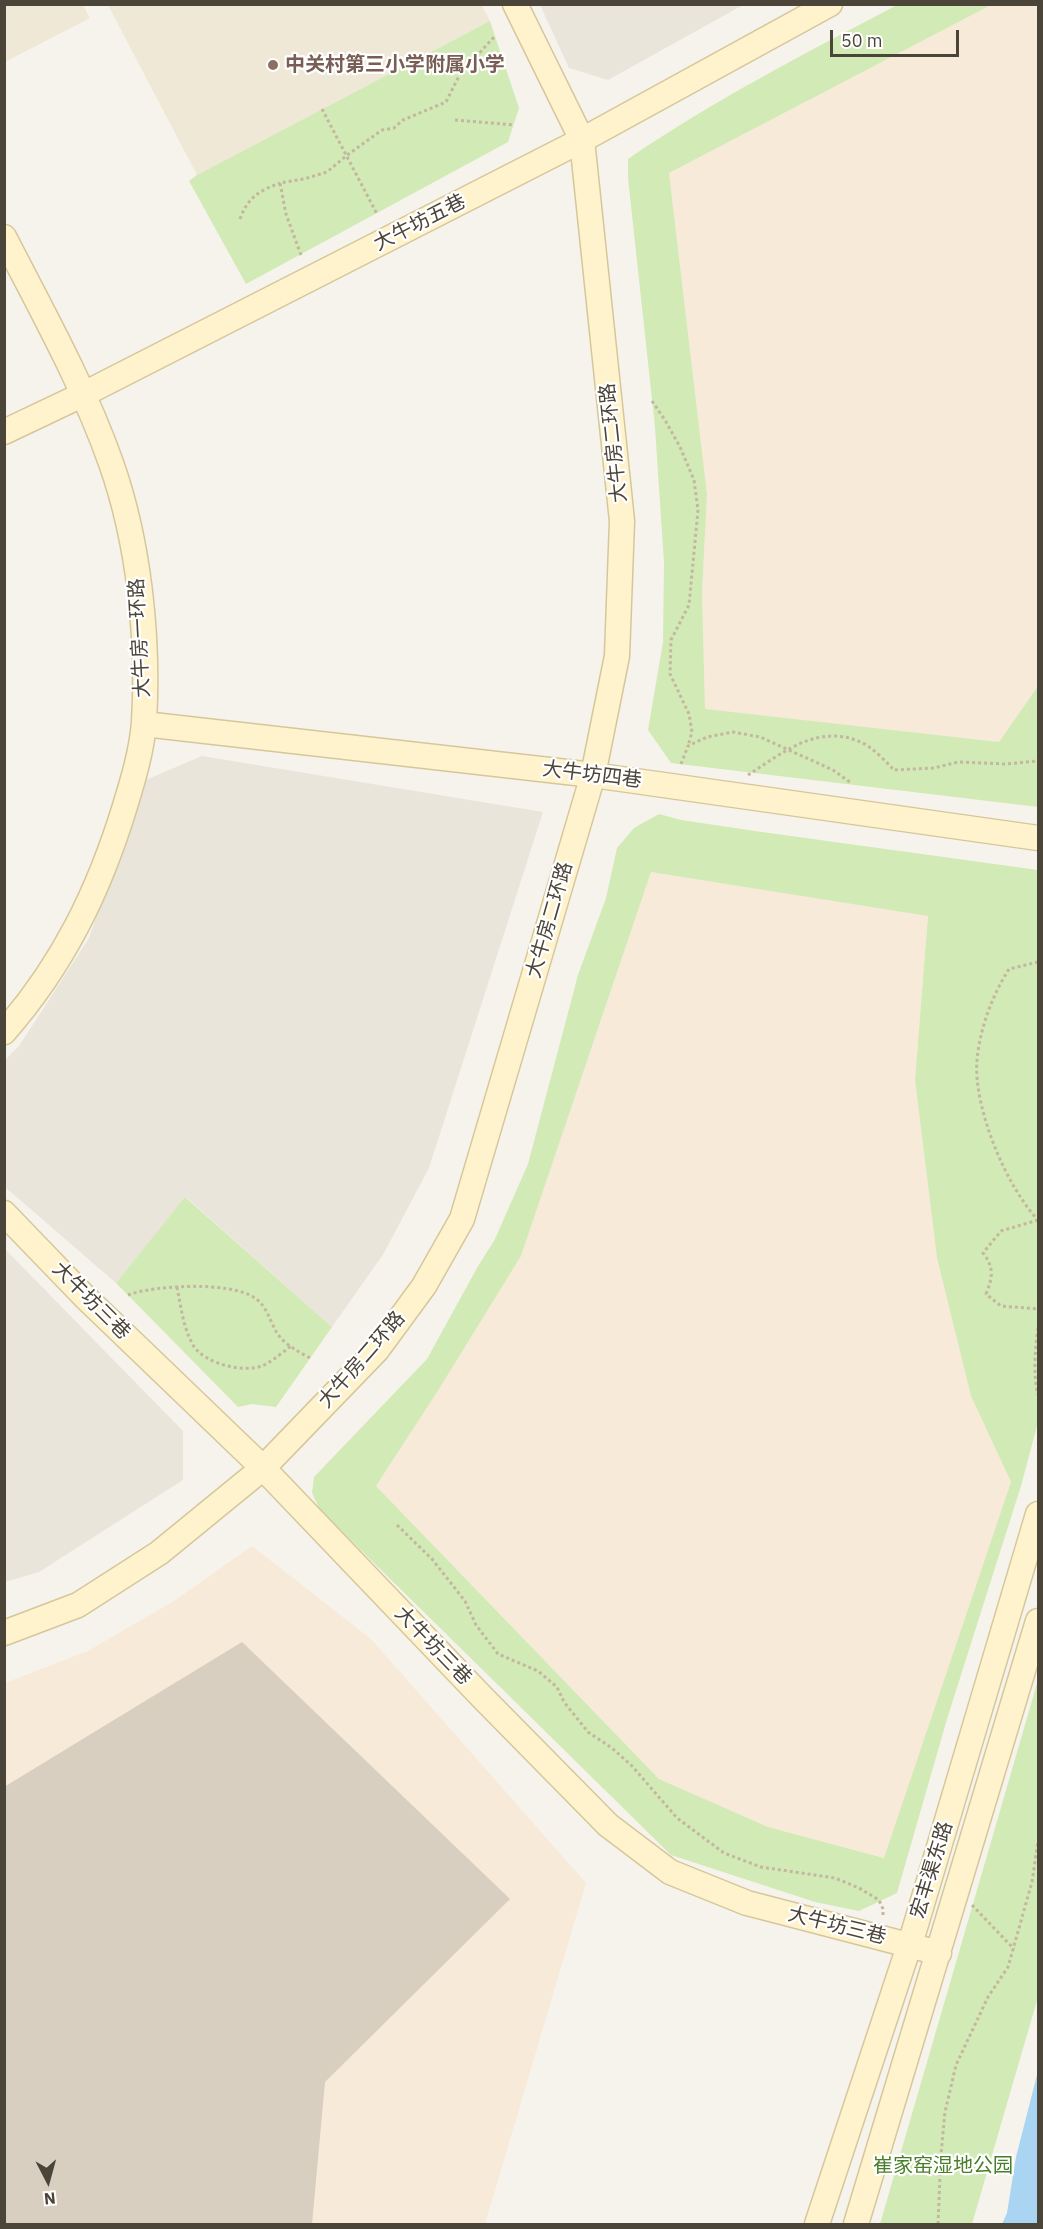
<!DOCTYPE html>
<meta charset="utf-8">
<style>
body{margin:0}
#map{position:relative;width:1043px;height:2229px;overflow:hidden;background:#f6f3ec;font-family:"IBM Plex Sans",sans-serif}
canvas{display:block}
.frame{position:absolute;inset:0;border:6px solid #4b4439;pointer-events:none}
.north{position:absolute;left:18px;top:2151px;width:60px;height:60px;-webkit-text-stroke:4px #fff;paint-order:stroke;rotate:174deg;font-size:16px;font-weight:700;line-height:24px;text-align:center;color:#4b4439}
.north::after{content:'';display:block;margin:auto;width:21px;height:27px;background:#4b4439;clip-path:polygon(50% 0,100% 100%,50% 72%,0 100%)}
.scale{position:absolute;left:830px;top:30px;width:129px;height:27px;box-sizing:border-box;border:3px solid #4b4439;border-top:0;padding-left:8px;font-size:18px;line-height:21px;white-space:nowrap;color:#4b4439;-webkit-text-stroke:4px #fff;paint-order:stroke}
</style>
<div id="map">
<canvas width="1043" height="2229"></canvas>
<div class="frame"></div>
<div class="north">N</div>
<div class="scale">50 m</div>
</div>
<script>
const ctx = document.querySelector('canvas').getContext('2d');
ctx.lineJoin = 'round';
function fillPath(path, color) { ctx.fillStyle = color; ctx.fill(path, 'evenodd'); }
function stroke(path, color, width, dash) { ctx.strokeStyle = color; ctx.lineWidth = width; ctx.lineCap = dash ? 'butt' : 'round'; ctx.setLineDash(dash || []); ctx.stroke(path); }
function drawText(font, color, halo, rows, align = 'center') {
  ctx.font = font + ' "IBM Plex Sans","Noto Sans SC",sans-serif'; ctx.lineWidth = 4.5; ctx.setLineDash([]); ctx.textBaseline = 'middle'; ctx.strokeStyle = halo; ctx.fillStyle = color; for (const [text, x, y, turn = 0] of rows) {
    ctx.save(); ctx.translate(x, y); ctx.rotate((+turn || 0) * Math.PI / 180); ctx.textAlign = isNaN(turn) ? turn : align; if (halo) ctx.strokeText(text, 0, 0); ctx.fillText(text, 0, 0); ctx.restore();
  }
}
const residential = new Path2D(`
 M540,5h203l-135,75 -39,-12z
 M202,756l341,56 -114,356 -45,85 -52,74 -146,-130 -70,86 -111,-96v-127l14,-14 70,-108 52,-156z
 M5,1249l178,182v49l-144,92 -34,10z`);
const commercial = new Path2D(`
 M991,5h47v681l-39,56 -294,-32 -3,-117 5,-99 -38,-321z
 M651,872l277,43 -13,165 22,178 34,138 40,86 -126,376 -117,-31 -109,-48 -283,-293 63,-97 82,-133z
 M252,1546l119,93 215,244 -101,341h-480v-541l83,-32 86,-50z`);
const education = new Path2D(`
 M5,4l78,1 7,13 -85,44z
 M481,4l9,17 -293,154 -89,-170z`);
const green = new Path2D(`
 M897,5h94l-322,168 38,321 -5,99 3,116 294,33 39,-56v121l-367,-44 -23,-33 15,-88 1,-79 -9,-136 -27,-249v-19c86,-59 178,-106 269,-154z
 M490,21l29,87 -11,34 -262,142 -57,-103 8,-6z
 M659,814l22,6 81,12 276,38v552l-17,64 -74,233 -50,174 -38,18 -44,-9 -144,-47 -351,-345 -8,-17 2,-16 113,-118 50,-91 18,-29 33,-75 50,-189 28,-77 11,-50 17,-20zM651,872l277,44 -13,164 22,178 34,138 40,86 -127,376 -116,-31 -109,-48 -283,-293 63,-97 82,-133z
 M185,1197l147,130 -56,80 -24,-3 -14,3 -122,-124z
 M1038,1680v317l-66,227h-92z`);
const water = new Path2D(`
 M1038,2071v153h-36l5,-11 9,-56z`);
const building = new Path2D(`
 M242,1642l268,257 -185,183 -13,142h-308v-437z`);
const path = new Path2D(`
 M322,109l55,105
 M455,120l59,5
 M240,219c8,-22 19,-28 40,-36
 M301,255l-15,-41 -6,-31 24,-4 23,-7 19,-16 36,-26 12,-2 9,-8 43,-18 14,-28 35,-38
 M652,401l13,19 15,27 14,33 4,30 -9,95 -18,35 -1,34 19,40 3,18 -4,14
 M681,764l7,-18 19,-9 26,-5 27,5 73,33 18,13
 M748,775c33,-21 68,-51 110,-34 14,5 26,19 36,29l40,-2 24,-6 47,2 33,-3
 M1038,962l-29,7c-17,27 -29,59 -32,91 -4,47 29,126 61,160
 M1038,1220l-37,11 -18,22c11,14 10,24 3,41l15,12 37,3
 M177,1287c4,20 6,40 16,58 11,19 53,29 71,20 10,-5 19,-13 27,-19
 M128,1295c26,-10 103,-14 127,3 12,8 15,24 22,35 7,11 22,19 33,25
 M1038,1328c-3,22 -5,46 0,67
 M397,1525l35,34 33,42 11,24 22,29 40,17 19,16 7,15 24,30 24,16 20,18 45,52 47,35 37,14 74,11 24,10 20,12 4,9v9
 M972,1905l42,44
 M938,2224l3,-70 4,-42 11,-47 32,-68 20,-30 24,-85 6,-41`);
const secondary = new Path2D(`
 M4,237c38,74 79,147 107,226 28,79 38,175 33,259 -2,28 -11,58 -19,84 -26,85 -62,159 -121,226
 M4,432l80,-38 498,-254 248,-136
 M144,724l449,51 445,63
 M4,1213l80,83 179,172 218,228 127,129 62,47 77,31 192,50
 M4,1633l74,-28 81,-52 104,-85 114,-118 47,-64 38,-67 131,-444 24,-119 5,-135 -40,-381 -67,-136
 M817,2224l97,-293 124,-417
 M856,2224l182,-603`);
const markers = [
 [273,65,6,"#8d6e63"]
];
const educationNames = [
 ["中关村第三小学附属小学",285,65]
];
const streetNames = [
 ["大牛坊五巷",420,223,-27],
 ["大牛房二环路",614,443,-96],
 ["大牛房一环路",140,638,-93],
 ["大牛坊四巷",592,775,7],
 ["大牛房二环路",550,920,-74],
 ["大牛坊三巷",91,1301,45],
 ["大牛房二环路",362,1360,-49],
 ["大牛坊三巷",433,1646,46],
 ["宏丰渠东路",932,1870,-73],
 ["大牛坊三巷",837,1926,14]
];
const parkNames = [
 ["崔家窑湿地公园",943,2166]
];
fillPath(residential, '#eae5da');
fillPath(commercial, '#f7ead8');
fillPath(education, '#efe8d6');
fillPath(green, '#d2eab5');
fillPath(water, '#a9d4f2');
fillPath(building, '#d8cfc1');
stroke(secondary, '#d6c79b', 27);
stroke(path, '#c4b79f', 3, [3, 3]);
stroke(secondary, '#fff3cd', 24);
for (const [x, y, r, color] of markers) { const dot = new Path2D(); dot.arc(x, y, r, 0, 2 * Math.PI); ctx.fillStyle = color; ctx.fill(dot); stroke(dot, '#fff', 2); }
drawText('bold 20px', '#785e54', '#fff', educationNames, 'left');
drawText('20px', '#4b4439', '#fff', streetNames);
drawText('20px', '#4a7f2a', '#fff', parkNames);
</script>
